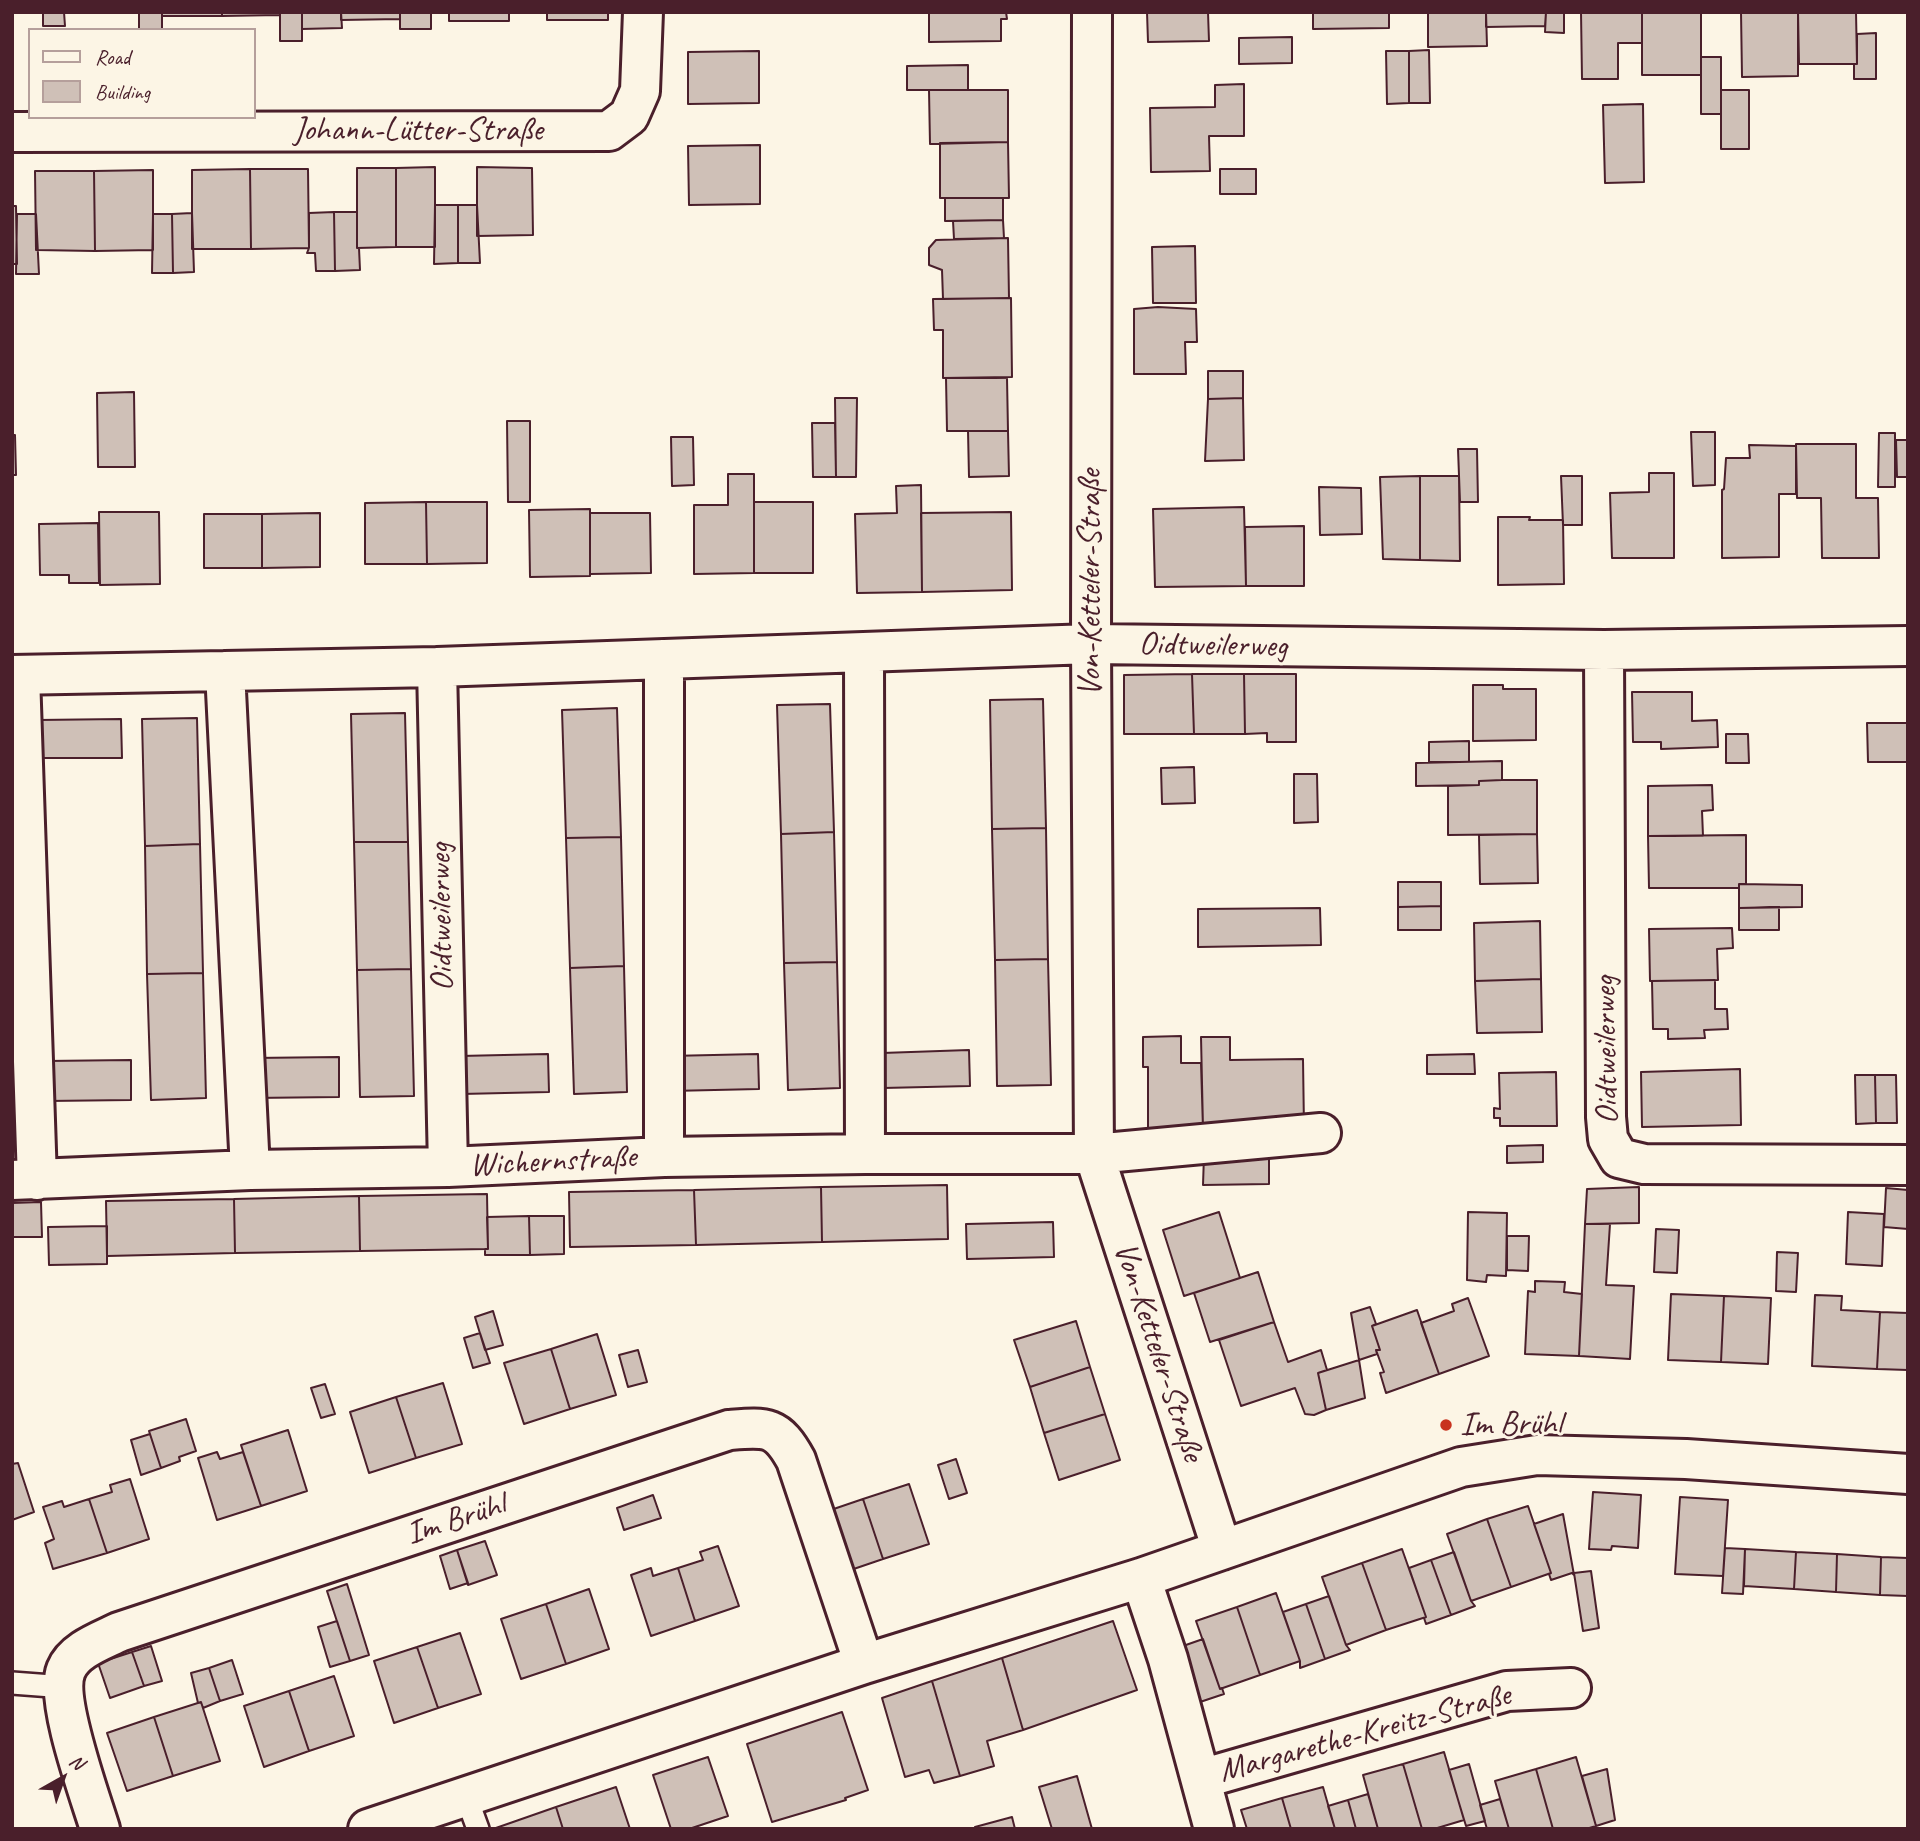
<!DOCTYPE html>
<meta charset="utf-8">
<style>
body{margin:0}
#map{position:relative;width:1920px;height:1841px;overflow:hidden;background:#fcf5e5;font-family:Caveat,sans-serif}
canvas{display:block}
.frame{position:absolute;inset:0;border:14px solid #4a1f2b;pointer-events:none}
.legend{position:absolute;left:28px;top:28px;width:228px;height:91px;box-sizing:border-box;background:#fcf5e5;border:2px solid #b59f9b;margin:0;padding:9px 12px;list-style:none;font-size:21px;color:#4a1f2b}
.legend li{display:flex;align-items:center;gap:14px;height:35px}
.legend b{width:35px;border:2px solid #b59f9b}
.north{position:absolute;left:28px;top:1743px;width:70px;height:70px;-webkit-text-stroke:5px #fcf5e5;paint-order:stroke;rotate:40deg;font-size:19px;font-weight:700;line-height:28px;text-align:center;color:#4a1f2b}
.north::after{content:'';display:block;margin:auto;width:24px;height:32px;background:#4a1f2b;clip-path:polygon(50% 0,100% 100%,50% 72%,0 100%)}
</style>
<div id="map">
<canvas width="1920" height="1841"></canvas>
<div class="frame"></div>
<ul class="legend">
<li><b style="height:9px;background:#fcf5e5"></b>Road</li>
<li><b style="height:19px;background:#cfc0b7"></b>Building</li>
</ul>
<div class="north">N</div>
</div>
<script>
const ctx = document.querySelector('canvas').getContext('2d');
ctx.lineJoin = 'round';
function fillPath(path, color) { ctx.fillStyle = color; ctx.fill(path, 'evenodd'); }
function stroke(path, color, width, dash) { ctx.strokeStyle = color; ctx.lineWidth = width; ctx.lineCap = dash ? 'butt' : 'round'; ctx.setLineDash(dash || []); ctx.stroke(path); }
function drawText(font, color, halo, rows, align = 'center') {
  ctx.font = font + ' Caveat,sans-serif'; ctx.lineWidth = 6; ctx.setLineDash([]); ctx.textBaseline = 'middle'; ctx.strokeStyle = halo; ctx.fillStyle = color; for (const [text, x, y, turn = 0] of rows) {
    ctx.save(); ctx.translate(x, y); ctx.rotate((+turn || 0) * Math.PI / 180); ctx.textAlign = isNaN(turn) ? turn : align; if (halo) ctx.strokeText(text, 0, 0); ctx.fillText(text, 0, 0); ctx.restore();
  }
}
const building = new Path2D(`
 M43,12h21l1,14h-22z
 M139,12h23v18h-23z
 M162,12h60v4h-60z
 M222,12h58v3l-58,1z
 M280,12h22v29h-22z
 M302,12h39l1,16 -40,1z
 M341,12h59v7l-59,1z
 M400,12h31v17h-31z
 M449,12h60v9h-60z
 M547,12h61v8h-61z
 M929,12h77l1,7h-6v22l-72,1z
 M1147,12h61l1,29 -61,1z
 M1313,12h76v16l-76,1z
 M1428,12h58l1,34 -59,1z
 M1486,12h60l-1,14 -59,1z
 M1546,12h18v21l-19,-1z
 M1581,12h61v31h-24v36h-36z
 M1642,12h59v63h-59z
 M1741,12h57v64l-56,1z
 M1798,12h58l1,52h-58z
 M1876,33v46h-22v-15h3v-30z
 M1292,37v26l-53,1v-26z
 M1429,50l1,53h-21v-52z
 M759,51v52l-71,1v-52z
 M1386,51h23v52l-22,1z
 M1701,57h20v57h-20z
 M968,65v25h-61v-24z
 M1244,84v52h-35l1,35 -59,1 -1,-64 65,-1v-22z
 M929,90h79v52l-78,2z
 M1721,90h28v59h-28z
 M1643,104l1,78 -39,1 -2,-78z
 M1008,142l1,56h-69v-55z
 M760,145v59l-71,1 -1,-59z
 M435,167v80h-39v-79z
 M477,167l55,1 1,67 -56,1z
 M357,168h39v79l-39,1z
 M250,169l1,80h-59v-79z
 M250,169h58l1,79 -58,1z
 M1220,169h36v25h-36z
 M153,170v80l-58,1 -1,-80z
 M35,171h59l1,80 -59,-1z
 M945,198h58v22l-58,1z
 M435,205h23v58l-24,1z
 M458,205h19l3,58h-22z
 M12,206h4l1,58h-5z
 M334,212l1,59h-19l-1,-18h-8l2,-5v-35z
 M334,212h23v36h2l1,22 -25,1z
 M192,213l2,59 -21,1 -1,-59z
 M17,214h19l3,60h-23z
 M153,214h19l1,59h-21z
 M1003,220l1,18 -50,1 -1,-18z
 M1008,238l1,60 -66,1 -1,-29 -13,-5v-17l7,-8z
 M1195,246l1,57h-43l-1,-56z
 M1011,298l1,79 -69,1v-48h-9l-1,-31z
 M1158,307l38,2 1,33h-12l1,32h-52v-65z
 M1208,371h35v27l-35,1z
 M946,378h61l1,53h-61z
 M134,392l1,75h-37l-1,-74z
 M835,398h22l-1,79h-20z
 M1243,398l1,62 -39,1 3,-62z
 M507,421h23v81h-22z
 M812,423h23l1,54h-23z
 M968,431h40l1,45 -40,1z
 M1691,432h24v53l-22,1z
 M1879,433h16v54h-17z
 M12,435h3l1,40h-4z
 M671,437h22l1,48 -22,1z
 M1896,440h12v37h-11z
 M1796,444h60v54h22l1,60h-57l-1,-60h-24z
 M1749,445l47,1v48h-17v63l-57,1v-68l2,-1 2,-31h24z
 M1458,449h19l1,53h-18z
 M1649,473h25v85h-62l-2,-65 39,-1z
 M728,474h26v99l-60,1v-69h34z
 M1420,476v84l-37,-1 -3,-82z
 M1420,476h39l1,85 -40,-1z
 M1561,476h21v49h-19z
 M921,485l1,107 -65,1 -2,-79 42,-1 -1,-27z
 M1319,487l42,1 1,46 -42,1z
 M426,502h61v61l-60,1z
 M426,502l1,62h-62v-61z
 M754,502h59v71h-59z
 M1244,507l2,79 -91,1 -2,-78z
 M590,509v67l-60,1 -1,-67z
 M99,512h60l1,72 -60,1z
 M1011,512l1,78 -90,2 -1,-79z
 M320,513v54l-58,1v-54z
 M590,513h60l1,60 -61,1z
 M204,514h58v54h-58z
 M1498,517h32l-1,3h34l1,64 -66,1z
 M98,523l1,60h-30v-8h-29l-1,-51z
 M1304,526v60h-58l-1,-59z
 M1192,674l2,60h-70v-59z
 M1192,674h52l1,60h-51z
 M1244,674h52v68h-29v-9l-22,1z
 M1473,685h30v4h33v51l-63,1z
 M1632,692h60v29l25,-1 1,27 -57,2v-7h-28z
 M1043,699l3,129 -54,1 -2,-129z
 M830,704l4,128 -53,2 -4,-129z
 M617,708l4,129 -55,1 -4,-128z
 M405,713l3,129h-54l-3,-128z
 M197,718l3,126 -55,2 -3,-127z
 M121,719l1,39h-84v-38z
 M1867,723h40v39h-39z
 M1726,734h22l1,29h-23z
 M1469,741v21h-40v-20z
 M1502,761v19l-23,1v4l-63,1v-23z
 M1194,767l1,36 -33,1 -1,-36z
 M1294,774h23l1,48 -24,1z
 M1502,780h35v54l-89,1v-49l31,-1v-4z
 M1712,785l1,25 -11,1 1,25h-55v-50z
 M1046,828l2,131 -53,1 -3,-131z
 M834,832l3,130 -53,1 -3,-129z
 M1537,834l1,49 -58,1 -1,-49z
 M1746,835v49h-7v4h-90l-1,-52z
 M621,837l3,129 -54,2 -4,-130z
 M354,842h54l3,127 -54,1z
 M200,844l3,129 -56,1 -2,-128z
 M1398,882h43v24l-43,1z
 M1739,884l63,1v22l-63,1z
 M1441,906v24h-43v-23z
 M1779,907v23h-40v-22z
 M1320,908l1,37 -123,2v-38z
 M1540,921l1,58 -66,2 -1,-58z
 M1732,928l1,20 -16,1 1,31 -68,1 -1,-52z
 M1048,959l3,126 -54,1 -2,-126z
 M837,962l3,126 -52,2 -4,-127z
 M624,966l3,126 -53,2 -4,-126z
 M411,969l3,127 -54,1 -3,-127z
 M203,973l3,125 -55,2 -4,-126z
 M1541,979l1,53 -65,1 -2,-52z
 M1715,980v29h12l1,20 -24,1 1,8 -37,1v-10h-15l-1,-48z
 M1181,1036v27h20l2,66h-55v-62h-5v-30z
 M1201,1037h29v23l73,-1 1,69 -101,1z
 M969,1050l1,36 -87,2 -1,-35z
 M548,1054l1,38 -88,2 -1,-38z
 M758,1054l1,35 -89,2 -1,-35z
 M1474,1054l1,20h-48v-19z
 M339,1057v40l-87,1v-40z
 M131,1060v40l-84,1 -1,-40z
 M1740,1069l1,56 -99,2 -1,-55z
 M1556,1072l1,54h-57v-8h-6v-10l6,1 -1,-36z
 M1855,1075h20l1,48 -20,1z
 M1875,1075h21l1,48h-21z
 M1543,1145v17l-36,1v-17z
 M1204,1155h65v29l-66,1z
 M947,1185l1,54 -126,3 -1,-55z
 M821,1187l1,55 -126,3 -2,-55z
 M1639,1187v36l-54,1 2,-35z
 M1886,1188l22,2v39l-24,-2z
 M694,1190l2,55 -126,2 -1,-55z
 M487,1194l1,55 -128,2 -1,-55z
 M359,1196l1,55 -125,2 -1,-54z
 M234,1199l1,54 -128,3 -1,-55z
 M41,1202l1,35h-30v-34z
 M1219,1212l21,66 -56,18 -21,-66z
 M1468,1212l39,1 -1,63 -19,-1 -1,7 -19,-2z
 M1848,1212l36,2 -2,52 -36,-2z
 M529,1216h35v38l-34,1z
 M529,1216l1,39h-45v-6h3l-1,-32z
 M1053,1222l1,35 -87,2 -1,-35z
 M1585,1224h25l-4,61 28,1 -4,73 -51,-3z
 M107,1226v38l-58,1 -1,-38z
 M1656,1229l23,1 -2,43 -23,-1z
 M1507,1236h22l-1,35 -21,-1z
 M1777,1252l21,1 -2,39 -20,-1z
 M1258,1272l16,50 -64,20 -16,-49z
 M1535,1281l30,1 -1,10 18,2 -3,62 -54,-2 3,-63 7,1z
 M1671,1294l53,2 -3,66 -53,-2z
 M1815,1295l27,1 -1,14 39,2 -3,57 -65,-3z
 M1724,1296l47,2 -3,66 -47,-2z
 M1468,1298l21,58 -50,18 -18,-51 33,-12 -2,-7z
 M1370,1307l6,17 -4,2 8,24h-4l1,4 -18,6 -8,-47z
 M1417,1310l22,64 -53,19 -6,-20 4,-1 -8,-22h4l-8,-24z
 M493,1311l10,34 -18,5 -10,-33z
 M1880,1312l28,1v57l-31,-1z
 M1076,1321l14,46 -60,20 -16,-47z
 M1274,1322l14,40 33,-12 6,20 -9,3 8,37 -12,5 -9,-1 -10,-26 -54,18 -22,-66z
 M480,1333l10,30 -17,5 -9,-30z
 M597,1334l19,61 -46,14 -19,-60z
 M551,1349l19,60 -46,15 -20,-61z
 M638,1350l9,32 -19,5 -9,-32z
 M1359,1360l6,38 -39,12 -8,-37z
 M1090,1367l15,47 -61,19 -14,-46z
 M443,1383l19,61 -46,14 -20,-61z
 M325,1384l10,30 -14,4 -10,-30z
 M396,1397l20,61 -47,15 -19,-61z
 M1105,1414l15,46 -61,20 -15,-47z
 M186,1419l10,32 -17,6 1,4 -19,7 -12,-37z
 M288,1430l19,61 -46,15 -20,-61z
 M150,1434l11,34 -20,7 -10,-35z
 M217,1452l3,7 23,-7 18,54 -44,14 -19,-62z
 M956,1459l11,34 -18,6 -11,-34z
 M18,1463l16,49 -22,8v-56z
 M130,1479l19,60 -42,14 -18,-54 23,-7 -2,-7z
 M909,1484l20,60 -46,15 -20,-60z
 M1593,1492l48,3 -3,53 -26,-2 -1,4 -22,-1z
 M653,1495l8,23 -37,12 -7,-22z
 M1680,1497l48,3 -5,76 -48,-2z
 M89,1499l18,54 -54,16 -8,-26 9,-4 -11,-32 19,-6 2,6z
 M863,1499l20,60 -47,16 -20,-60z
 M1528,1506l23,67 -40,14 -24,-68z
 M1563,1514l11,61 -2,-2 -21,7 -2,-6 2,-1 -17,-49z
 M1487,1519l24,68 -40,14 -24,-67z
 M485,1541l12,34 -29,10 -11,-35z
 M718,1546l21,60 -44,15 -17,-53 25,-8 -3,-8z
 M1725,1548l20,1 -2,45 -21,-1z
 M1402,1549l24,68 -40,13 -24,-67z
 M1745,1549l51,3 -2,37 -50,-3z
 M457,1550l11,33 -18,6 -10,-33z
 M1454,1552l17,49 4,5 -24,9 -20,-55z
 M1796,1552l41,2 -1,38 -42,-3z
 M1837,1554l44,3 -1,38 -44,-3z
 M1881,1557l27,1v38l-28,-1z
 M1431,1560l20,55 -25,9 -2,-6 2,-1 -17,-49z
 M1362,1563l24,67 -40,15 -24,-68z
 M651,1568l2,8 25,-8 17,53 -44,15 -20,-61z
 M1591,1571l8,57 -16,3 -9,-58z
 M347,1584l22,71 -19,6 -23,-70z
 M589,1589l20,60 -43,15 -20,-60z
 M1276,1593l24,68 -40,14 -23,-68z
 M1329,1596l17,49 4,5 -25,9 -19,-55z
 M546,1604l20,60 -45,15 -20,-60z
 M1306,1604l19,55 -25,9v-7l-17,-49z
 M1237,1607l23,68 -40,14 -24,-68z
 M337,1621l13,40 -20,6 -12,-40z
 M1113,1621l24,69 -114,40 -21,-72z
 M460,1633l21,61 -43,14 -21,-61z
 M1203,1639l17,50 2,-1 2,6 -24,8 -17,-56z
 M151,1646l11,35 -18,5 -12,-34z
 M417,1647l21,61 -44,15 -20,-62z
 M132,1652l12,34 -34,12 -12,-35z
 M1002,1658l21,72 -36,11 7,25 -34,10 -28,-95z
 M232,1660l11,34 -23,7 -11,-33z
 M209,1668l11,33 -17,7 -2,-6 -3,1 -7,-30z
 M334,1676l20,60 -45,15 -20,-60z
 M932,1681l28,95 -26,7 -5,-13 -24,7 -23,-79z
 M289,1691l20,60 -45,16 -20,-61z
 M201,1702l19,59 -47,15 -19,-59z
 M842,1712l26,78 -23,8 1,2 -74,22 -25,-78z
 M154,1717l19,59 -46,15 -20,-58z
 M1444,1752l20,68 -30,9h-12l-19,-65z
 M708,1757l20,59 -39,13h-18l-18,-54z
 M1576,1757l20,69 -10,3h-33l-17,-60z
 M1403,1764l19,65h-44l-15,-54z
 M1469,1764l16,57 -19,5 -17,-56z
 M1536,1769l17,60h-44l-14,-48z
 M1607,1769l8,51 -19,6 -14,-50z
 M1077,1776l15,53h-40l-13,-42z
 M616,1787l14,42h-67l-7,-22z
 M1323,1787l12,42h-44l-9,-31z
 M1368,1794l10,35h-22l-8,-29z
 M1282,1798l9,31h-44l-6,-19z
 M1500,1799l9,30h-22l-7,-24z
 M1348,1800l8,29h-21l-7,-23z
 M556,1807l7,22h-70z
 M1012,1817l3,12h-40v-2z`);
const service = new Path2D(`
 M12,1683l53,4
 M466,1796l12,33`);
const minor = new Path2D(`
 M1092,12l-1,632 3,510 128,396
 M12,132l597,-1 20,-15 11,-25 3,-79
 M1604,650l2,467 2,22 11,19 25,6 264,1
 M864,653l1,501
 M437,667l11,500
 M225,671l25,499
 M12,675l425,-8 654,-23 513,6 304,-4
 M20,675l17,505
 M664,1157v-498
 M12,1180l238,-10 198,-3 216,-10 201,-3h229l227,-21
 M1141,1578l27,81 46,170
 M1201,1779l306,-88 64,-3
 M100,1829c-10,-33 -46,-130 -34,-159 8,-20 35,-29 53,-38l610,-202c37,-3 48,-5 67,30l68,204
 M368,1829l496,-165 277,-86 320,-111 76,-12 149,4 222,15`);
const markers = [
 [1446,1425,7,"#c8321e"]
];
const streetNames = [
 ["Johann-Lütter-Straße",418,131],
 ["Von-Ketteler-Straße",1091,583,-90],
 ["Oidtweilerweg",1213,646,1],
 ["Oidtweilerweg",442,917,-91],
 ["Oidtweilerweg",1607,1050,-91],
 ["Wichernstraße",553,1162,-3],
 ["Von-Ketteler-Straße",1158,1352,72],
 ["Im Brühl",456,1520,-18],
 ["Margarethe-Kreitz-Straße",1365,1734,-15]
];
const poiNames = [
 ["Im Brühl",1460,1425]
];
fillPath(building, '#cfc0b7');
stroke(building, '#4a1f2b', 2);
stroke(service, '#4a1f2b', 26);
stroke(minor, '#4a1f2b', 44);
stroke(service, '#fcf5e5', 21);
stroke(minor, '#fcf5e5', 38);
for (const [x, y, r, color] of markers) { const dot = new Path2D(); dot.arc(x, y, r, 0, 2 * Math.PI); ctx.fillStyle = color; ctx.fill(dot); stroke(dot, '#fcf5e5', 2.5); }
drawText('33px', '#4a1f2b', '#fcf5e5', streetNames);
drawText('33px', '#4a1f2b', '#fcf5e5', poiNames, 'left');
</script>
